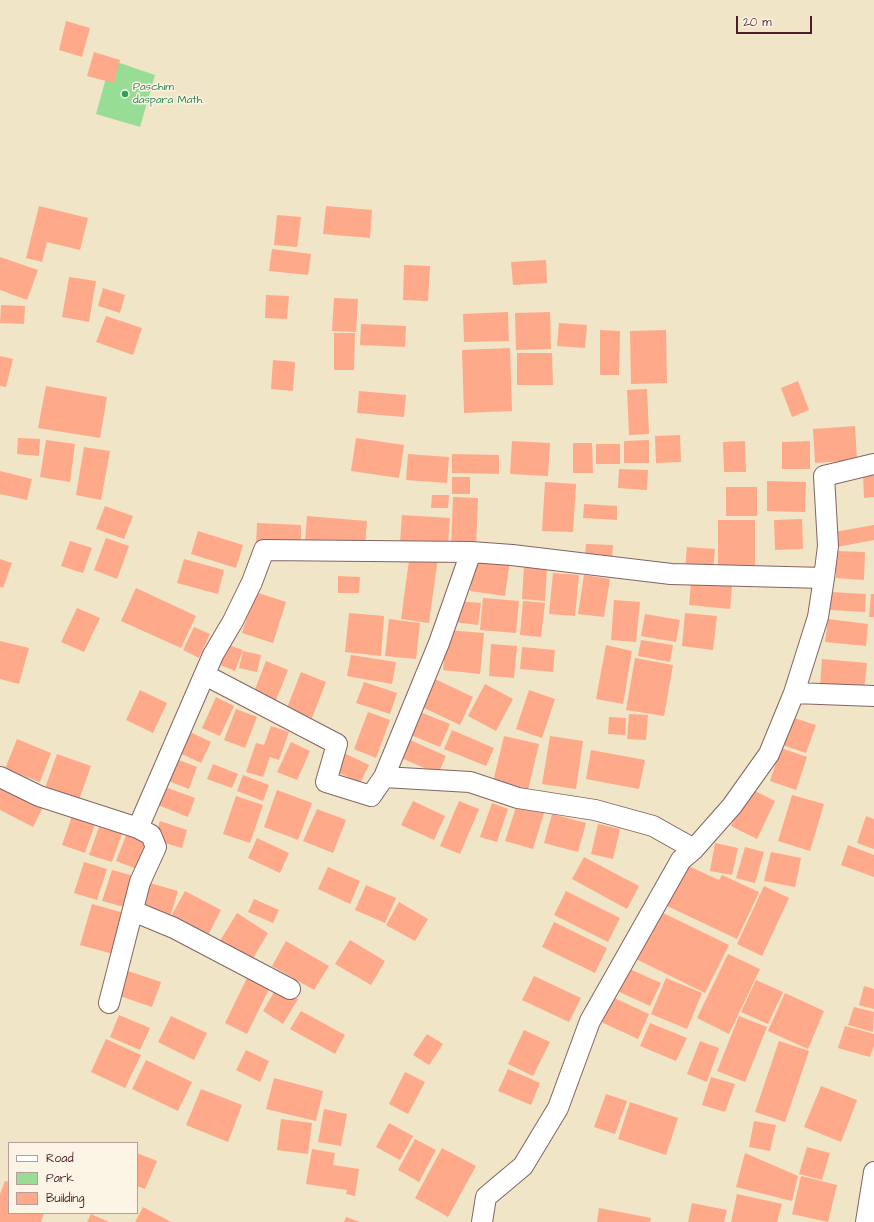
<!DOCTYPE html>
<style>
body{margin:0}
#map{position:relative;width:874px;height:1222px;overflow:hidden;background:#f1e5c7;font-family:"Architects Daughter",sans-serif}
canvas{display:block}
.legend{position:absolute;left:8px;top:1142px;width:130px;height:72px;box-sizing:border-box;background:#fcf5e5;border:1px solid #b59f9b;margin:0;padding:5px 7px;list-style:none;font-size:12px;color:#4a1f2b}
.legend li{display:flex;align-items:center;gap:8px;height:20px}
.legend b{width:20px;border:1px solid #b59f9b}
.scale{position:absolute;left:736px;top:16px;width:76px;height:18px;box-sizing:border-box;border:2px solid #4a1f2b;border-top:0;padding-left:5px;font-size:12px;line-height:14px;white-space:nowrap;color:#4a1f2b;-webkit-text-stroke:3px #fcf5e5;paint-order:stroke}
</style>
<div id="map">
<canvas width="874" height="1222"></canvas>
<ul class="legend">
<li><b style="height:5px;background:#fff"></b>Road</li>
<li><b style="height:11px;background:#97dd96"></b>Park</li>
<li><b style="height:11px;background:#fda98a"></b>Building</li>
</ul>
<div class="scale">20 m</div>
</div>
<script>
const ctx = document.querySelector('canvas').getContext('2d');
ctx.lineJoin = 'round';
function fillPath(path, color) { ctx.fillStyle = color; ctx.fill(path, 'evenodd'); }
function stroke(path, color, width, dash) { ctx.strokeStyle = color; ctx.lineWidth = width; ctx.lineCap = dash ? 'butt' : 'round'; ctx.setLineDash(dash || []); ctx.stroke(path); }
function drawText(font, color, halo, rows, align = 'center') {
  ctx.font = font + ' "Architects Daughter",sans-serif'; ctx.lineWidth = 3; ctx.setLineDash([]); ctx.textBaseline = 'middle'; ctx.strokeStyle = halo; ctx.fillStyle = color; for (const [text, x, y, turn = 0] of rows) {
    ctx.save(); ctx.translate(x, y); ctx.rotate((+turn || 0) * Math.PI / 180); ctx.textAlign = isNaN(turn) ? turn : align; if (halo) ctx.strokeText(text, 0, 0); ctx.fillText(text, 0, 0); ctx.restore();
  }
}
const green = new Path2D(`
 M111,60l44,15 -15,52 -44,-13z`);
const building = new Path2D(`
 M66,21l24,7 -8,29 -23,-7z
 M94,52l26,8 -6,23 -27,-7z
 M39,206l49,12 -8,32 -33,-8 -5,20 -16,-4z
 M326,206l46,4 -2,28 -47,-4z
 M277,215l24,2 -4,30 -23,-2z
 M272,249l39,5 -3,21 -39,-4z
 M0,257l38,13 -11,30 -27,-10z
 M546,260l1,23 -34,2 -2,-23z
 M404,265l26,1 -2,35 -25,-1z
 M69,277l27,4 -7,41 -27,-5z
 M103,288l22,7 -5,18 -22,-7z
 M266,295l23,1 -2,23 -22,-1z
 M334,298l24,1 -2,33 -24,-1z
 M1,305l24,1 -1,18 -24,-1z
 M508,312l1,29 -45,1 -1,-28z
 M550,312l1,37 -35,1 -1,-37z
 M106,316l36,12 -9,27 -37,-13z
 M559,323l28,2 -2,23 -28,-2z
 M361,324l45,2 -1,21 -45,-2z
 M600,330l20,1 -1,44h-19z
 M666,330l1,53 -36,1 -1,-53z
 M334,333h21l-1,37h-20z
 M510,348l2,63 -48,2 -2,-63z
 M517,353h35l1,32h-36z
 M0,356l13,3 -7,28 -6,-1z
 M273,360l22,2 -2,29 -22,-2z
 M798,381l11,29 -17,7 -11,-29z
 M46,386l61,11 -7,41 -62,-10z
 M647,389l2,45 -20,1 -2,-45z
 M359,391l47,4 -2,22 -47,-4z
 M855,426l2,34 -42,3 -2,-34z
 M680,435l1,27 -25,1 -1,-27z
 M18,438l22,1 -1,17 -22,-2z
 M356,438l48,7 -5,33 -48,-7z
 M46,440l29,4 -5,38 -30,-5z
 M649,440v23h-25v-22z
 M512,441l38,2 -2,33 -38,-2z
 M745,441l1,31h-22l-1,-30z
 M810,441v28h-28v-27z
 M573,443h19l1,30h-20z
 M596,444h24v20h-24z
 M84,447l26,4 -9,49 -25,-5z
 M408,454l41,3 -2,26 -41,-3z
 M452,454l47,1v19l-47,-1z
 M619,469l29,1 -1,20 -29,-2z
 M0,471l32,8 -5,21 -27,-6z
 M863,472h11v25l-10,1z
 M452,477h18v17h-18z
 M767,481l39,1 -1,30 -38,-1z
 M545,482l31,2 -3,48 -31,-1z
 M726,487h31v29h-31z
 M432,495h17l-1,13h-17z
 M453,497l25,1 -2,50 -25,-1z
 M584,504l33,2v14l-34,-2z
 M105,506l28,10 -9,23 -28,-10z
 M402,515l48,3 -2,27 -48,-3z
 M307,516l60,5 -2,26 -60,-5z
 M802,519l1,30 -28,1 -1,-30z
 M718,520h37v47h-37z
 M257,523l44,2v22l-45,-1z
 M874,525v15l-37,7 -3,-15z
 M198,531l45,14 -7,23 -45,-14z
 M106,538l23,8 -12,33 -23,-9z
 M70,541l22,7 -9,25 -22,-7z
 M586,544l27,1 -1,14 -27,-2z
 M687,547l28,2 -2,20 -28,-1z
 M836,551l29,1 -1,28 -28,-2z
 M410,553l28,4 -9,66 -28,-4z
 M475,556l35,4 -5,36 -35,-5z
 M0,559l12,4 -9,25 -3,-1z
 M184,559l40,11 -6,24 -41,-11z
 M524,565l23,2 -2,34 -23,-2z
 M553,573l26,2 -4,41 -26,-2z
 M584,575l26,4 -6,38 -26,-3z
 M338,576l22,1 -1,16h-21z
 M691,582l41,4 -2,23 -41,-4z
 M136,588l60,28 -15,32 -60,-27z
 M255,592l31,10 -13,41 -31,-10z
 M831,592l35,2 -1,18 -35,-2z
 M871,594h3v23h-5z
 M483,598l36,3 -3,32 -36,-3z
 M614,600l26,2 -4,40 -25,-2z
 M456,601l25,2 -3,22 -24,-3z
 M523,601l22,2 -4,34 -21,-2z
 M77,608l23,10 -16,34 -23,-10z
 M349,613l35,3 -3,40 -36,-4z
 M685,613l32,3 -4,34 -31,-4z
 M645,614l35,6 -4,22 -35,-6z
 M389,619l31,4 -4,36 -31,-3z
 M828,619l40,5 -2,22 -41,-4z
 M194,627l16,7 -11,24 -16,-8z
 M447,630l37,3 -4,41 -37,-4z
 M641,640l32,5 -3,17 -32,-6z
 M0,641l29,7 -10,36 -19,-5z
 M226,644l17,6 -8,21 -17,-7z
 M491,644l26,2 -3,32 -25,-2z
 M606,645l26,6 -9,53 -27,-5z
 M522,647l33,3 -2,22 -33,-3z
 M243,651l18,4 -4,17 -18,-4z
 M351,655l45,7 -4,22 -45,-8z
 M635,658l38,7 -9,51 -38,-6z
 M822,659l45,4 -3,27 -44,-4z
 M266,661l22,9 -12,30 -22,-8z
 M301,672l25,10 -14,36 -25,-10z
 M435,679l38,18 -13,28 -38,-18z
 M364,682l33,11 -7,21 -34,-11z
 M485,684l28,15 -17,32 -28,-15z
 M140,690l27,13 -14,30 -27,-13z
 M529,690l26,9 -13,39 -26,-9z
 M216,697l18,9 -14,30 -18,-8z
 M236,709l21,8 -12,31 -21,-8z
 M415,710l35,14 -10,23 -34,-14z
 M368,712l22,8 -14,38 -22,-9z
 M629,714l19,1 -2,25 -19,-1z
 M609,717l17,1 -1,17 -17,-1z
 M791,717l25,8 -10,28 -24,-8z
 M271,726l18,6 -10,28 -9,-3 -7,20 -17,-5 10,-29 8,2z
 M184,729l27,13 -10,21 -28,-13z
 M452,730l42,18 -8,18 -42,-17z
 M504,736l35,8 -11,46 -35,-8z
 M550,736l33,5 -7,48 -34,-5z
 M17,739l34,14 -11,29 -35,-13z
 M408,739l38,17 -8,18 -39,-17z
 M291,742l19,9 -13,29 -20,-8z
 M781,748l26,9 -11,33 -26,-9z
 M591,750l54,10 -6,29 -53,-10z
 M342,752l27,13 -9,18 -27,-13z
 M57,754l34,12 -13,37 -34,-12z
 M171,757l26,10 -8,22 -26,-10z
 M213,764l25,10 -6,14 -25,-9z
 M243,775l26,10 -6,16 -26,-10z
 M0,781l45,22 -12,24 -33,-17z
 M165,787l30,11 -7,19 -30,-12z
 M749,788l26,13 -18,38 -26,-13z
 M277,790l35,13 -14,37 -34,-13z
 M792,795l32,9 -14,47 -32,-10z
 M236,796l27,9 -13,38 -27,-9z
 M413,801l32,15 -11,24 -33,-15z
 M459,801l20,8 -19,45 -20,-8z
 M492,803l16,6 -11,33 -17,-5z
 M517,804l27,9 -11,36 -28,-8z
 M317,809l29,11 -13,33 -30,-12z
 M552,814l34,9 -8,29 -34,-9z
 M72,816l23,8 -10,29 -23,-8z
 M866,816l8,3v30l-17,-6z
 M160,821l27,9 -5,18 -28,-8z
 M598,824l22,5 -7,30 -22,-5z
 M99,827l23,7 -10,28 -23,-7z
 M127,833l26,10 -11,28 -26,-10z
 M257,838l32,15 -9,20 -32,-15z
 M715,843l23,5 -6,27 -22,-4z
 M848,845l26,10v22l-33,-12z
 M745,847l19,5 -9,31 -19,-5z
 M771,852l30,6 -6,29 -31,-6z
 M584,857l55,29 -12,23 -55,-30z
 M84,862l23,7 -10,31 -23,-7z
 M684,864l35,16 3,-5 37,17 -22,47 -72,-34z
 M328,867l32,14 -10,23 -32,-15z
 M112,870l22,6 -10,31 -22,-6z
 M143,881l35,10 -8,26 -34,-12z
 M366,885l30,13 -11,25 -30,-13z
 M764,886l25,12 -27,58 -25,-12z
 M185,891l36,19 -15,29 -37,-19z
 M566,891l54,27 -12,24 -54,-27z
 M254,899l25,11 -6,13 -25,-11z
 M399,902l29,17 -13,22 -29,-16z
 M92,904l32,9 -11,41 -33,-9z
 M655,909l74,36 -24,48 -73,-36z
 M237,913l31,20 -16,27 -32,-19z
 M554,922l53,26 -12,25 -53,-26z
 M350,940l35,21 -14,24 -36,-21z
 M286,941l43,25 -15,24 -42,-24z
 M728,954l32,15 -31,65 -32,-16z
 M623,966l38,17 -11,23 -37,-17z
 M122,969l39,13 -9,25 -38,-13z
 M534,976l47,22 -12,24 -47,-22z
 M247,978l22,11 -22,45 -22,-11z
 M666,978l36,15 -15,36 -36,-15z
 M756,980l27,12 -15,32 -27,-12z
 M864,986l10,3v20l-15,-4z
 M277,987l21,12 -15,25 -20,-13z
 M785,993l39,18 -16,38 -40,-18z
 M608,995l41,19 -11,25 -41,-19z
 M854,1007l20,5 -1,20 -25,-7z
 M301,1011l44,24 -10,19 -45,-25z
 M119,1015l31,13 -10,22 -30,-13z
 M171,1016l36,17 -13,27 -36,-18z
 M739,1016l28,11 -22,55 -28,-11z
 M650,1023l37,15 -11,23 -36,-15z
 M845,1026l29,8v11l-4,12 -32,-9z
 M524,1030l26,12 -17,34 -25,-12z
 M427,1034l16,10 -14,21 -16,-10z
 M106,1039l35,16 -16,33 -34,-16z
 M700,1041l19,7 -12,34 -20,-8z
 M779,1041l30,10 -24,71 -30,-10z
 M246,1050l23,11 -9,21 -24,-12z
 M146,1060l46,22 -14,29 -46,-22z
 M508,1069l32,14 -9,22 -33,-14z
 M405,1072l20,10 -17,32 -19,-10z
 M711,1077l24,7 -10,28 -23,-7z
 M274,1078l49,13 -7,30 -50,-12z
 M821,1086l36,14 -16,42 -37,-15z
 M201,1089l41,16 -14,37 -42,-17z
 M606,1094l21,7 -12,33 -21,-7z
 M630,1102l48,16 -12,37 -48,-16z
 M324,1109l23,5 -6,32 -23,-4z
 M281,1119l31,4 -4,31 -31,-4z
 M754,1121l22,4 -6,26 -21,-4z
 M389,1123l24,13 -13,24 -24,-13z
 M415,1139l21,11 -17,32 -21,-12z
 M807,1147l23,6 -8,27 -23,-6z
 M442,1148l34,18 -28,51 -33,-19z
 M312,1149l23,4 -2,12 26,4 -4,27 -9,-2 1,-4 -41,-6z
 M137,1153l20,8 -12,28 -8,-3z
 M745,1153l53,23 -6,25 -56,-14z
 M801,1176l36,9 -9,37 -36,-8z
 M5,1181l4,1v31h35l-3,9h-41v-28z
 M737,1194l45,10 -5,18h-46z
 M692,1203l35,7 -3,12h-36z
 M143,1207l28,15h-36z
 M599,1208l52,10 -1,4h-53z
 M91,1214l18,8h-22z
 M346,1217l14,5h-16z`);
const street = new Path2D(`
 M205,675l132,69 -11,38 45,14 13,-19 86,5 48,16 77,12 58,16 41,23
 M794,693l80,3
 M0,777l39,19 99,32 13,7 5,12 -16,35 -31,121
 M384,777l55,-134 32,-91
 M138,828l75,-173 20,-34 19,-39 12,-32 207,2 41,3 159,19 153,4
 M133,911l41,17 116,61
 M482,1222l4,-25 37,-31 35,-58 32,-87 91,-161 13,-11 38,-43 37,-52 25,-61 24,-76 6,-39 4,-32 -4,-70 50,-12
 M866,1222l8,-50`);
const markers = [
 [125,94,4,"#2e9e5b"]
];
const leisureNames = [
 ["Paschim",133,88],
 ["daspara Math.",133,101]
];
fillPath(green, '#97dd96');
fillPath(building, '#fda98a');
stroke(street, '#846462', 22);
stroke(street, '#fff', 20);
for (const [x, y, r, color] of markers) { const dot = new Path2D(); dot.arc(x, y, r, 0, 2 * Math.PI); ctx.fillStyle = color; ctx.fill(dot); stroke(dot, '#fcf5e5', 1.5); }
drawText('11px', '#27864d', '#fcf5e5', leisureNames, 'left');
</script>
